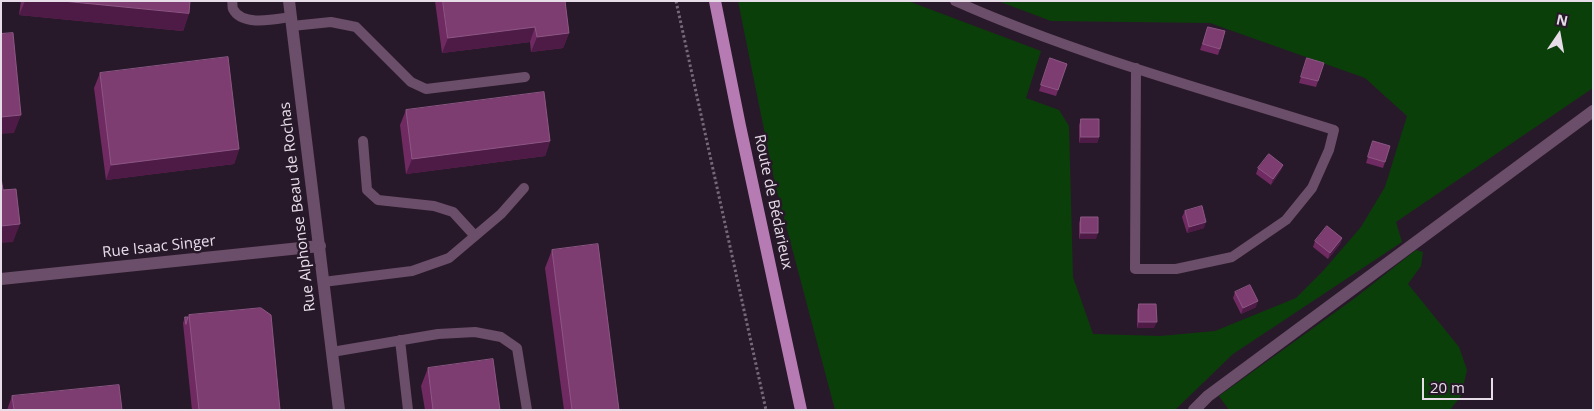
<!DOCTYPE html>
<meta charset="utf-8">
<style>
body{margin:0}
#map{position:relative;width:1594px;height:411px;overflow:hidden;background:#28192a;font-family:"Open Sans",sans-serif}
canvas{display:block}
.frame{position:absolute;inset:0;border:2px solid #e7dde9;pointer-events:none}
.north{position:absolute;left:1534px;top:10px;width:50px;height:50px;-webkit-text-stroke:4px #28192a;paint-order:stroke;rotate:12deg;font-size:14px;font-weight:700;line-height:20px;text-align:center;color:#e7dde9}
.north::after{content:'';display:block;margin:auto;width:18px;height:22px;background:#e7dde9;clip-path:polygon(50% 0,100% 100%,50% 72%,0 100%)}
.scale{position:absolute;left:1422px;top:378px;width:71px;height:22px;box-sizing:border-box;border:2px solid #e7dde9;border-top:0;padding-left:6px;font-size:15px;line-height:18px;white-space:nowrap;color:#e7dde9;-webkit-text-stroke:4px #28192a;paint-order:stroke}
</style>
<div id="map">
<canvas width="1594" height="411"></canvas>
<div class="frame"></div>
<div class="north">N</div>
<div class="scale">20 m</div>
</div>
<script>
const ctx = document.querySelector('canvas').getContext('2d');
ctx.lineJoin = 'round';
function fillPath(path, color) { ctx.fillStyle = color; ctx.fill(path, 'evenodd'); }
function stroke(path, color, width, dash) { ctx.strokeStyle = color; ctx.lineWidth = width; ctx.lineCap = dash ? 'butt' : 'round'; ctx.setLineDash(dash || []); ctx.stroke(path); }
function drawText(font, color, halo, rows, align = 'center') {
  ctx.font = font + ' "Open Sans",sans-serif'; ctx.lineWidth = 5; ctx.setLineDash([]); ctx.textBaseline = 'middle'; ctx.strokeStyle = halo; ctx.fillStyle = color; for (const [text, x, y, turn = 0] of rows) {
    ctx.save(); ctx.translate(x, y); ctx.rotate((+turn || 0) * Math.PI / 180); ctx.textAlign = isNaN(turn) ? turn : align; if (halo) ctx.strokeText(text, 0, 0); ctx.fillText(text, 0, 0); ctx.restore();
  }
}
const green = new Path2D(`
 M738,1h170l133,50 -15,47 33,12 10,16 4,151 20,57 67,2 55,-5 81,-33 27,-27 38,-44 24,-40 22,-71 -42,-38 -155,-55 -159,-2 -53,-20h595v87l-197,134 6,20 -169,112 -58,56h-340l-60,-226z
 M1416,250l7,2 -2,14 -13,18 51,63 8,23 -6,26 -11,14h-221l-10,-14 136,-98z`);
const path = new Path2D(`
 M676,1l90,409`);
const service = new Path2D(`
 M232,1c1,3 0,6 1,8 9,18 43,10 58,8
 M955,1c122,54 252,89 379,129l-5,20 -17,38 -26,32 -54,37 -56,12h-41l1,-201
 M292,26l39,-4 25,5 55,55 15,7 99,-12
 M363,141l4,49 11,10 56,6 19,6 22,24
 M323,282l89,-11 37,-13 52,-44 23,-26
 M400,340l8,70
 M332,352l106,-18 37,-2 26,5 16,11 10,62`);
const minor = new Path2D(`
 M289,1l50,409
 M1,279l319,-33
 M1194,410l14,-14 385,-285`);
const primary = new Path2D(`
 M715,1l25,125 61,284`);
const wall = new Path2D(`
 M21,1h169l-1,12 -6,18 -164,-16z
 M435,1h130l4,32 -6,15 -32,4 -1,-10 -88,11z
 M1208,27l12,22 -2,6 -18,-5z
 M1050,58l17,6 -11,32 -17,-5z
 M1307,58l11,23 -2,6 -17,-4z
 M100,73l139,76 -5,15 -128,16 -12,-92z
 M406,110l144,31 -5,15 -139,18 -6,-49z
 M1081,119l18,18 -2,6h-18v-18z
 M1373,141l12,21 -2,6 -17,-5z
 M1283,165l-2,5 -10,15 -15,-11 2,-6z
 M1185,211l19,17 -17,5 -5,-16z
 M1081,217l15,22h-17v-16z
 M1342,238l-2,6 -12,15 -15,-12 2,-6z
 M552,250l67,160h-55l-19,-142z
 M1235,292l21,15 -15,7 -8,-16z
 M1139,304l15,24h-17v-18z
 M189,315l91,95h-88l-9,-87 2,-6h3z
 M428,368l72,42h-75l-4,-24z
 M12,396l110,14h-115z`);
const shadedWall = new Path2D(`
 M25,1h38l126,12 -6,18 -164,-16z
 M535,27l-5,15 -88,11 6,-15z
 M569,33l-6,15 -32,4 6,-15z
 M21,115l-7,18 -13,1v-17z
 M1081,137h18l-2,6h-18z
 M550,141l-5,15 -139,18 6,-15z
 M239,149l-5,15 -128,16 5,-15z
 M1283,165l-2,5 -10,15 2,-6z
 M1206,222l-2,6 -17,5 2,-6z
 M20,224l-7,18 -12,1v-17z
 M1081,233h17l-2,6h-17z
 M1342,238l-2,6 -12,15 2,-6z
 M1258,301l-2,6 -15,7 2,-6z
 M1139,322h18l-3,6h-17z`);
const building = new Path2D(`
 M63,1h127l-1,12z
 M443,1h122l4,32 -32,4 -2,-10 -87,11z
 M1208,27l17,4 -5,18 -17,-5z
 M13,33l8,82 -20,2v-83z
 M228,57l11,92 -128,16 -11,-92z
 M1050,58l17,6 -9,26 -17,-5z
 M1307,58l17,5 -6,18 -17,-4z
 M544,92l6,49 -138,18 -6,-49z
 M1081,119h18v18h-18z
 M1373,141l17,5 -5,16 -17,-5z
 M1269,154l14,11 -10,14 -15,-11z
 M1,178l2,12 13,-1 4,35 -19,2z
 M1202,206l4,16 -17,5 -4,-16z
 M1081,217h17v16h-17z
 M1327,226l15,12 -12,15 -15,-12z
 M598,244l21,166h-47l-20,-160z
 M1250,285l8,16 -15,7 -8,-16z
 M1139,304h17l1,18h-18z
 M261,308l10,7 9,95h-81l-10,-95z
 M185,317h3l-2,7z
 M493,359l7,51h-67l-5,-42z
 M119,385l3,25h-108l-2,-14z`);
const streetNames = [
 ["Route de Bédarieux",773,202,78],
 ["Rue Alphonse Beau de Rochas",298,207,-97],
 ["Rue Isaac Singer",159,247,-6]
];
fillPath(green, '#0b3f09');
stroke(path, '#756877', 3, [2.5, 2.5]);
stroke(service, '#6b4e69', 10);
stroke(minor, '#6b4e69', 12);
stroke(primary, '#b77bb4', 12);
fillPath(wall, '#702a62');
fillPath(shadedWall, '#4e1b46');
fillPath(building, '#7d3d71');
stroke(building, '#8d5684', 1);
drawText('15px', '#e7dde9', '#28192a', streetNames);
</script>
